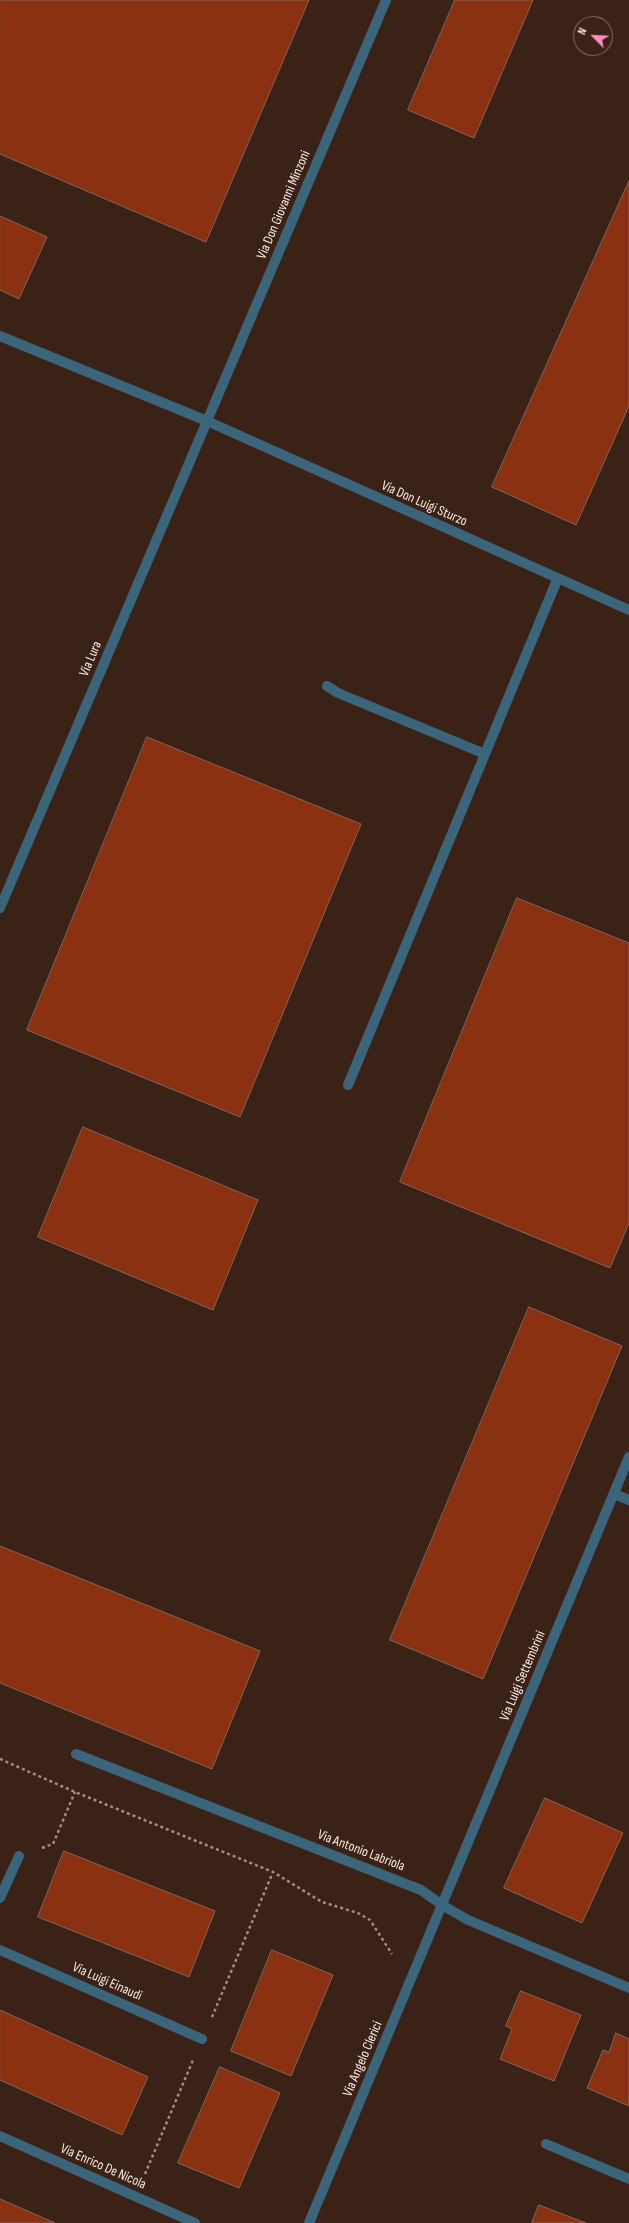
<!DOCTYPE html>
<style>
body{margin:0}
#map{position:relative;width:629px;height:2223px;overflow:hidden;background:#3b2217;font-family:"Sofia Sans Condensed",sans-serif}
canvas{display:block}
.north{position:absolute;left:573px;top:16px;width:40px;height:40px;box-sizing:border-box;background:#3b2217;border:1px solid #877067;border-radius:50%;rotate:294deg;font-size:11px;font-weight:700;line-height:16px;text-align:center;color:#f8e6df}
.north::after{content:'';display:block;margin:auto;width:14px;height:18px;background:#fd8ec0;clip-path:polygon(50% 0,100% 100%,50% 72%,0 100%)}
</style>
<div id="map">
<canvas width="629" height="2223"></canvas>
<div class="north">N</div>
</div>
<script>
const ctx = document.querySelector('canvas').getContext('2d');
ctx.lineJoin = 'round';
function fillPath(path, color) { ctx.fillStyle = color; ctx.fill(path, 'evenodd'); }
function stroke(path, color, width, dash) { ctx.strokeStyle = color; ctx.lineWidth = width; ctx.lineCap = dash ? 'butt' : 'round'; ctx.setLineDash(dash || []); ctx.stroke(path); }
function drawText(font, color, halo, rows, align = 'center') {
  ctx.font = font + ' "Sofia Sans Condensed",sans-serif'; ctx.lineWidth = 3.5; ctx.setLineDash([]); ctx.textBaseline = 'middle'; ctx.strokeStyle = halo; ctx.fillStyle = color; for (const [text, x, y, turn = 0] of rows) {
    ctx.save(); ctx.translate(x, y); ctx.rotate((+turn || 0) * Math.PI / 180); ctx.textAlign = isNaN(turn) ? turn : align; if (halo) ctx.strokeText(text, 0, 0); ctx.fillText(text, 0, 0); ctx.restore();
  }
}
const building = new Path2D(`
 M0,0h309l-103,242 -206,-88z
 M455,0h78l-59,138 -66,-28z
 M629,181v225l-53,119 -84,-38z
 M0,216l47,21 -28,62 -19,-9z
 M147,737l214,87 -121,293 -213,-87z
 M517,898l112,45v280l-19,45 -210,-86z
 M83,1127l175,73 -45,110 -175,-73z
 M529,1307l93,39 -139,333 -93,-39z
 M0,1546l260,105 -48,118 -212,-86z
 M545,1798l78,35 -41,90 -78,-35z
 M64,1851l151,60 -26,66 -151,-60z
 M272,1950l61,25 -42,101 -60,-25z
 M521,1991l60,24 -27,66 -54,-22 12,-30 -6,-3z
 M0,2010l148,67 -26,58 -122,-55z
 M616,2033l13,6v67l-42,-18 16,-38 6,2z
 M220,2067l60,26 -41,95 -61,-25z
 M0,2199l55,24h-55z
 M539,2205l47,18h-54z`);
const path = new Path2D(`
 M0,1759l75,33 198,80 49,30 36,11 12,7 22,34
 M42,1848l11,-4 22,-52
 M212,2017l61,-145
 M145,2174l48,-114`);
const lane = new Path2D(`
 M327,686l11,7 147,61
 M348,1085l209,-505`);
const street = new Path2D(`
 M0,336l207,85 422,189
 M0,908l386,-908
 M614,1494l15,6
 M76,1754l345,136 21,15 26,15 161,68
 M0,1898l19,-42
 M0,1950l202,89
 M0,2136l195,87
 M546,2144l83,35
 M309,2223l320,-766`);
const streetNames = [
 ["Via Don Giovanni Minzoni",284,205,-67],
 ["Via Don Luigi Sturzo",424,504,24],
 ["Via Lura",91,659,-67],
 ["Via Luigi Settembrini",523,1676,-67],
 ["Via Antonio Labriola",361,1851,21],
 ["Via Luigi Einaudi",107,1982,24],
 ["Via Angelo Clerici",363,2059,-67],
 ["Via Enrico De Nicola",103,2167,24]
];
fillPath(building, '#893110');
stroke(building, '#84655b', 1);
stroke(path, '#a28c84', 2.5, [3, 3]);
stroke(lane, '#3b657a', 10);
stroke(street, '#3b657a', 10);
drawText('14px', '#f8e6df', '#3b2217', streetNames);
</script>
